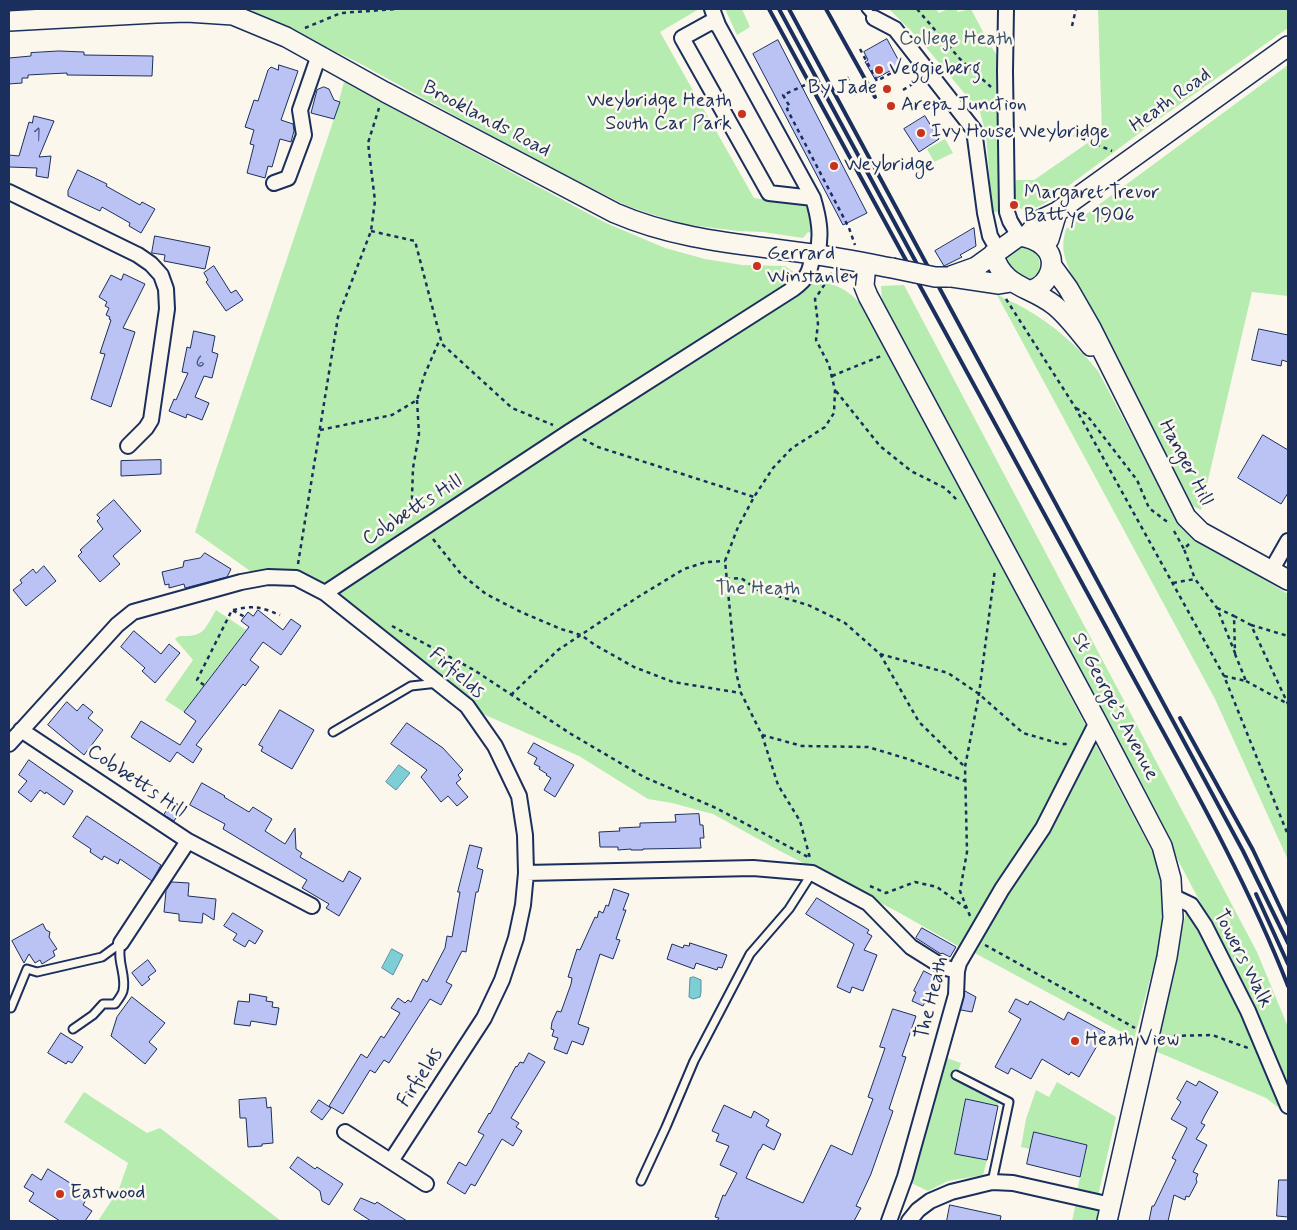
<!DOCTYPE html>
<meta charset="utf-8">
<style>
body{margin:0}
#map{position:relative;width:1297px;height:1230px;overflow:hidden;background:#fbf7ec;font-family:Mynerve,sans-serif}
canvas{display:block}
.frame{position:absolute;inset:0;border:10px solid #1b2f5e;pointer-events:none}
</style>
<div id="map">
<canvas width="1297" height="1230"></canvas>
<div class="frame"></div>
</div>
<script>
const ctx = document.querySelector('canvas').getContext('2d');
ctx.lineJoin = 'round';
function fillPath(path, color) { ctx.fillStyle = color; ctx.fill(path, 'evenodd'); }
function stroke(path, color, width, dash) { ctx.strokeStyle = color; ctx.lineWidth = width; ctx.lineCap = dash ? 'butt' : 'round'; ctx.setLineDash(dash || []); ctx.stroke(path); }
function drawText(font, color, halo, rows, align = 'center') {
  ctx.font = font + ' Mynerve,sans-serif'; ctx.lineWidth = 5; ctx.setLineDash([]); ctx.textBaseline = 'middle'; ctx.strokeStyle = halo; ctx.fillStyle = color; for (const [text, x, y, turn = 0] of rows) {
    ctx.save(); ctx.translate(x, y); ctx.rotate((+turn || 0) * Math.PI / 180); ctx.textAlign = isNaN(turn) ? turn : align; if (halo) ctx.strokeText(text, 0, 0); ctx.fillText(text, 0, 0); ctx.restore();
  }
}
const green = new Path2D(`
 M248,9h451l-39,23 94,166 52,8 6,14 1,13 -5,-1 -5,6 -40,-6 -25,-1 -56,-7 -55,-18 -106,-54 -162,-89z
 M725,9h17l8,18 -13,8z
 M889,9h47l3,4 9,-4h8l2,3 13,-3 18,34 9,14 3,155h-7l-2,-3 -6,-74 -6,-23 -60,-72z
 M1098,9h190v19l-139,98 -105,78 -17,7 -10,-4 -3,-12 2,-15h18l68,-47z
 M1288,65v231l-36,-4 -51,218 -12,-6 -4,-5 -113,-222c-7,-20 -12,-27 -6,-48z
 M344,82l230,124 32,17 59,25 40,11 37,6 43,1 10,7 -1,5 -6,5 -317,206 -147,100 -71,-16 -58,-41 139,-413z
 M945,139l8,14 -19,9 -7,-13z
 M1017,246c5,1 11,1 15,4 13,8 9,34 -8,28 -7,-2 -13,-9 -19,-13l3,-12z
 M823,282c22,4 35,17 47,35l284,538 9,40v30l-5,25 -24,89 -163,-88 -15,-6 -58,-33 -118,-61 -67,-37 -41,-11 -24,-4 -69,-43 -96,-42 -58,-51 -87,-69 94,-63 381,-248 1,2z
 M904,285l353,667 31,75v88l-22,-17 -111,-47 32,-144 85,172 13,7 -54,-126 -349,-657 -1,-17z
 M996,293c9,7 18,9 28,15 28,16 54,38 74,63l77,145 10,13 18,14 85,51v266l-73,-161z
 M216,610l30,20 -62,82 -19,-12 28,-40 -18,-21 4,-3c26,1 25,-6 37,-26z
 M944,1057l17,6 -4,12 43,22 -2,9 -32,-6 -11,53 32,7 -4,15 -35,6 -20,10 -17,-8z
 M1057,1082l59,35 -18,79 -21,-5 10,-46 -53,-13 -4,17 -9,-2 5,-28 10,-29 13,7z
 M84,1092l63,41 13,-5 121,93h-183l21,-32 9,-26 -64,-41z
 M1077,1198l23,5 -4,18h-24z`);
const water = new Path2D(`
 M399,765l11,8 -14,17 -10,-8z
 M392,949l11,6 -10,20 -11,-7z
 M694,977l7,3v12l-1,5 -7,2 -4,-2 1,-19z`);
const building = new Path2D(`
 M887,39l14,26 -26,14 -10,-17 3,-2 -4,-8z
 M778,40l89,173 -24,12 -90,-171z
 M59,51l25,1v3l69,1 -1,20 -85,-1v-2l-21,1 -18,1v3h-6v5l-13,1v-26l22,-2v-3z
 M279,65l19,6 -17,49 12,4 1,7 -3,11 -11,-3 -8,28 -4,-1 -3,12 -18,-5 7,-28 -4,-1 4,-14 -9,-3 9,-27 4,1 10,-31 3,-3 7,3z
 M324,87l5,2 5,11 6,2 -6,17 -23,-6 6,-23z
 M34,116l20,5 -15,36 12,-1 -3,22 -12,-2 1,-8 -28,-1v-12l10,1 10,-34 3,1z
 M925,116l14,23 -20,13 -15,-23z
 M78,170l29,14 -1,2 34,19 2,-3 13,7 -14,24 -12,-7 1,-3 -28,-16 -2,4 -32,-15v-5z
 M974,228l2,18 -16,9 2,2 -18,9 -9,-15z
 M155,236l55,11 -5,22 -41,-8 1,-6 -13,-2z
 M214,266l17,27 5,-3 7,10 -17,11 -20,-29 2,-2 -4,-7z
 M124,274l21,10 -22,44 12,4 -24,75 -20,-8 14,-45 -5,-1 11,-33 -2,-1 1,-2 -4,-2 3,-7 -4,-2 2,-4 -8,-5 12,-22 10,5z
 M1259,329l29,6v27l-6,-2 -1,6 -29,-6z
 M194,331l21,5 -3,16 6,2 -6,24 -8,-2 -9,21 14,6 -7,17 -15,-6 -1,4 -17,-7 5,-12 2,1 12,-27 -6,-1 5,-25 3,1z
 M1263,435l25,15v43l-7,11 -43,-26z
 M161,460v14l-40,2v-15z
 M114,500l27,31 -28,25 7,8 -20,18 -22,-26 4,-4 -2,-2 23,-21 -6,-8 3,-3 -3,-3z
 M205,553l26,16 -4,8 -42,11 -1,-4 -15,4v-4l-4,1 -3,-13 21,-5 1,-6 16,-3z
 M44,566l12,15 -30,25 -13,-16 9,-7 -2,-3 13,-11 3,4z
 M258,610l25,20 8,-11 10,7 -20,29 -18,-13 -13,18 9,7 -14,19 -2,-2 -47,61 6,4 -9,14 -16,-11 -7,10 -39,-25 10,-16 39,24 16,-24 -12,-9 65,-85 -8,-6 7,-9 5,4z
 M134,631l27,23 8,-10 11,9 -25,30 -13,-12 3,-3 -24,-21z
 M67,702l10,9 6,-7 10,8 -5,6 15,12 -19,25 -36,-30z
 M280,710l34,20 -22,39 -31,-18 2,-4 -4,-2z
 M407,723l36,25 20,22 -5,5 3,4 -5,4 12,14 -11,9 -9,-10 -7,6 -20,-25 6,-7 -36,-26z
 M534,743l40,22 -19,32 -11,-7 7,-12 -5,-3 1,-1 -8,-5 1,-2 -6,-3 3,-6 -9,-5z
 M29,760l44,31 -9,14 -18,-13 -1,2 -5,-4 -9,12 -13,-10 9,-11 -8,-6z
 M202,783l23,13 -1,1 25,15 4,-5 19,12 -7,12 20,13 10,-16 1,21 6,4 -2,4 43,25 6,-11 12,7 -22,38 -13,-8 3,-4 -27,-16 5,-8 -84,-51 2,-5 -35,-19z
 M173,801l10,6 -9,14 -10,-6z
 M699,814l1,11h3l1,13h-4l1,10 -58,1v1h-12v-1l-13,1v-3h-18l-1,-15 21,-1 -1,-3 21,-1v-4l36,-1 -1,-7z
 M87,816l74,49 -9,16 -32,-22 -2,5 -14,-8 -2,4 -12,-8 1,-3 -18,-12z
 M470,845l12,3 -5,20 6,2 -5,22h-2l-10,60 -4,-1 -16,31 6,3 -11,20 -11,-6 -41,64 -5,-3 -9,13 -5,-3 -27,44 -14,-8 32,-52 6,4 14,-22 3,2 16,-25 -9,-5 7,-10 7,5 3,-3 3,2 12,-23 4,3 18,-34 2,-12 5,1 8,-45h-2z
 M172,882l17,1 -1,13 28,3 -2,21 -11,-7 -1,10 -23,-2v-7l-15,-2 2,-21z
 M614,889l15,5 -6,16h3l-10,29 4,1 -7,19 -13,-5 -22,70 11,4 -6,17 -11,-4 -5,13 -13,-5 4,-11 -6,-2 2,-6 -3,-1 1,-7 5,-11 4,1 10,-28 1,-6 -4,-1 9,-28 3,1 15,-33 2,1 2,-7 4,2 3,-8 2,1z
 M817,898l52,32 -2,3 5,3 -8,14 13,5 -14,36 -11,-4 -2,6 -13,-6 17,-43 -48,-30z
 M233,913l30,18 -8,13 -6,-4 -4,7 -12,-7 4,-6 -13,-8z
 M43,924l3,6 4,2 -1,5 8,12 -4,2 2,5 -13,8 -2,-4 -5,3 -6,-9 -5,9 -12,-22z
 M922,928l34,19 -6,10 -8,-4 -1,1 -25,-16z
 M690,943l37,12 -5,13 -4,-1 -1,3 -21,-7 -2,6 -27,-10 5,-15 11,4 1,-3 5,1z
 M148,960l8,11 -8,6 2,2 -8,7 -10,-13z
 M924,971l13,7 -14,28 -11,-5 4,-9 -2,-1z
 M965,991l11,6 -4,15 -11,-2z
 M250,994l17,3 -1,4 7,1 -1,5 7,1 -3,17 -25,-4 -1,5 -16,-2 4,-23 11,1z
 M132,997l33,26 -16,19 8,7 -12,15 -34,-28 6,-19z
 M1016,999l12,6 2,-4 34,19 4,-8 37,20 -26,45 -8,-5 -2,3 -27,-16 -11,20 -20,-11 -3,6 -13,-7 26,-48 -12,-7z
 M893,1009l23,7 -14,40 4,1 -17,52 4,2 -22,63 -15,32 5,2 -7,13h-137l2,-3 -4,-1 8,-22 2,1 12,-23 -17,-8 9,-19 -13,-5 3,-7 -7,-3 12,-26 27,13 3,-7 15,9 -3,6 15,8 -7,16 -11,-6 -3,6h-1l-13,28 57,25 28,-58 21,10 21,-56 -5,-2 17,-49 -5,-1z
 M61,1033l22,14 -11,16 -4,-2 -2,3 -18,-11z
 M529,1053l16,9 -34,56 8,5 -3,4 6,4 -9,15 -11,-7 -27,47 -4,-2 -6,10 -18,-11 12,-21 7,4 18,-31 -6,-3 11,-19 1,1 26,-48 1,1 3,-5 3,1z
 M1187,1081l9,5 3,-5 19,11 -13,23 -4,8 4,2 -9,14 11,6 -14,27 5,2 -2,5 1,3 -8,15 -3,-1 -1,4 -11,-5 -6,26h-19l3,-15h2l22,-46 -4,-2 15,-30 -16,-9 10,-17 -4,-3z
 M266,1098l1,10 4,-1 2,36 -11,1v2l-14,1 -2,-29h-6l-1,-18z
 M966,1099l32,7 -11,54 -32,-6z
 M319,1100l12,8 -9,12 -11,-8z
 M1034,1132l53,13 -7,32 -53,-13z
 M298,1157l17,12 2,-2 26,17 -14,21 -7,-4 -2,-10 -30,-23z
 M48,1169l41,26 -6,10 9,6 -7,10h-25l-31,-20 5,-8 -10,-6 8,-13 9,6z
 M1279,1180h9v37l-11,-1z
 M361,1198l14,6 2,-2 30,19h-36l-17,-11z
 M950,1205l51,11 -1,5h-53z`);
const path = new Path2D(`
 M917,9l43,50 31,28
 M1072,26l4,-17
 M305,28l36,-15 56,-4
 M860,49l17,32 16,-9
 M847,77l9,18
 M805,85l-22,10 7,12 -3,2 62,119 6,17
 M903,90l16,-10
 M1074,135l38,16
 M371,231l44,10 27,103 70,64 41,17
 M1006,299l69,108 149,269 64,159
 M832,376l49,-20
 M836,391l44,55 31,25 34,17 13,13
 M417,400l2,34 -6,34 -1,29 5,20
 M1076,408l10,6 51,66 12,28 21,16
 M320,430l72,-15 25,-15 7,-24 16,-37
 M583,439l15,8 156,50
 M1174,531l10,18
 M433,539l28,35 25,20 35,18 40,17 20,6 14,10 39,22 39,15 68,11
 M1189,544l-5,5 11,30
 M298,564l40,-247 33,-86 4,-30 -7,-58 11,-35
 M726,579l15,-1 17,12 50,15 37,18 35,31 68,19 31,21 44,39 38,11h8
 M1173,583l22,-4 22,29 18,45 -1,-37 17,9 37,79
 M1217,608l17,8
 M233,610c22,-5 27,-3 47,5
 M1251,625l37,11
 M392,626l82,44 97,64 73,43 72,31 94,50 -10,-37 -22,-36 -16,-50 -21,-42 -5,-21 -11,-111 13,-34 16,-30 19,-29 19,-20 33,-21 9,-14 1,-23 -6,-25 -13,-25 2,-16 -3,-25 17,-26
 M880,654l39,68 46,45
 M1224,676l22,5 -11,-27
 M1246,681l42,23
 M204,685l-7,-5 35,-70 13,7
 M511,695l47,-45 80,-53 46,-28 22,-7 19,-1
 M762,735l40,11 66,1 40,12 57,22
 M870,886l16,7 29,-11 22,5 29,21
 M970,916l-10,-25 7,-39 -2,-85 14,-73 16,-125
 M985,945l150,83
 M1166,1036l46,-1 36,13`);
const lane = new Path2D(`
 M866,9l8,9
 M333,732l78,-46 27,-3
 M11,1008l16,-39 10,3 65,-15 19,-14
 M73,1029l20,-14 10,-11h12c3,-4 7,-9 8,-13 4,-16 -7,-30 -2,-48
 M956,1075l53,27 -17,80
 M641,1181l25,-54 28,-66 56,-107 39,-45 23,-36`);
const street = new Path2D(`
 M712,9l6,16 95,173c6,20 9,37 4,57
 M1006,9l-1,62 2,141 3,9 9,15
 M874,18l21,11 79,101 11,83 5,23 8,14
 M718,25l-7,-3 -29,16 87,155 44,5
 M274,183l14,-5 16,-43 -4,-25 19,-55
 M9,192l129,63 13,9 10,11 5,14 1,20 -16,111 -5,8 -18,18
 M1271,571l17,-30
 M325,593l244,-161 224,-143c15,-11 17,-17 20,-35
 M21,730l167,111 124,65
 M9,744l108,-119 16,-13 108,-30 27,-5 28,1 29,15 142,113 28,40 24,50 6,39 1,38 -3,32 -7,33 -14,42 -18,38 -93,143
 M526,873l227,-5 59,5 56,30 43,44 32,20 14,4
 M1172,896l19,9 14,21 43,85 40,95
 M121,943l67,-102
 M345,1132l81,52
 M889,1221l16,-44 51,-182 1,-24 2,-8 43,-74 41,-61 54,-106
 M909,1221l9,-11 12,-9 21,-9 41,-10 21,1 98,22`);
const secondary = new Path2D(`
 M9,21l147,-8 31,-1 46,3 53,22 99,55 230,121c65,28 129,31 197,41 27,4 53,9 80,14
 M1026,237l14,-17 17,-8 231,-166
 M1044,246l5,-7 8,-27
 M993,254c12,35 35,31 61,51 14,11 25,27 37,41
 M866,263l-2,23 4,10 229,426 65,124 9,33 2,39 -6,39 -60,264
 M1052,266l16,22 23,40 95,189 15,15 87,48
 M948,277l28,-10 43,-31c18,2 38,14 31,36 -3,9 -9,15 -18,18
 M952,277l47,7 12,-2`);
const rail = new Path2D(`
 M769,9c112,207 226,413 338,620 62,116 133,234 181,357
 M779,9l138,255
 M789,9l454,842 45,92
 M826,9l49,88
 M1180,718l73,132 35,74
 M1256,894l32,70`);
const secondaryBridge = new Path2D(`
 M892,268l43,9h13`);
const markers = [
 [879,70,5,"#c8321e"],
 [887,89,5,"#c8321e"],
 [891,106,5,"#c8321e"],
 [742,114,5,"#c8321e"],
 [921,133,5,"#c8321e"],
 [834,166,5,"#c8321e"],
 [1014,205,5,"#c8321e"],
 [757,266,5,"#c8321e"],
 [1075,1041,5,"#c8321e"],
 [60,1194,5,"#c8321e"]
];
const numberNames = [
 ["1",37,136],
 ["6",200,363]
];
const parkNames = [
 ["College Heath",956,40],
 ["The Heath",758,590]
];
const poiNames = [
 ["Veggieberg",889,70],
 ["By Jade",877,89,"right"],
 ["Weybridge Heath",732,102,"right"],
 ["South Car Park",732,125,"right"],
 ["Arepa Junction",901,106],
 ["Ivy House Weybridge",931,133],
 ["Weybridge",844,166],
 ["Margaret Trevor",1024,194],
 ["Battye 1906",1024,217],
 ["Gerrard",767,255],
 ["Winstanley",767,278],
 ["Heath View",1085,1041],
 ["Eastwood",70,1194]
];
const streetNames = [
 ["Heath Road",1171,101,-36],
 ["Brooklands Road",486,120,28],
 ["Hanger Hill",1185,463,62],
 ["Cobbetts Hill",413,511,-33],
 ["Firfields",456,674,41],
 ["St George’s Avenue",1114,707,62],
 ["Cobbetts Hill",136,782,34],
 ["Towers Walk",1242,959,63],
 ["The Heath",933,998,-76],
 ["Firfields",421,1078,-57]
];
fillPath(green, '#b6ecaf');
fillPath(water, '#7dced5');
stroke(water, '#568ea5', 1);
fillPath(building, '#bbc3f5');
stroke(building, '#1b2f5e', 1);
stroke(lane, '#1b2f5e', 11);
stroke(street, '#1b2f5e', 18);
stroke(secondary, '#1b2f5e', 22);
stroke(path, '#1b2f5e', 2.5, [4, 4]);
stroke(lane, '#fbf7ec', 7);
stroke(street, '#fbf7ec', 14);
stroke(secondary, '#fbf7ec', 19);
stroke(rail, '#1b2f5e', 4);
stroke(secondaryBridge, '#1b2f5e', 22, []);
stroke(secondaryBridge, '#fbf7ec', 19);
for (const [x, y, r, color] of markers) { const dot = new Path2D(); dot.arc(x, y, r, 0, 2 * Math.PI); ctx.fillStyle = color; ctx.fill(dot); stroke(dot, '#fbf7ec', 2); }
drawText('18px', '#435484', null, numberNames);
drawText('20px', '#3a556e', '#fbf7ec', parkNames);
drawText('20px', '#1b2f5e', '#fbf7ec', poiNames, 'left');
drawText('20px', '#1b2f5e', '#fbf7ec', streetNames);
</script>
